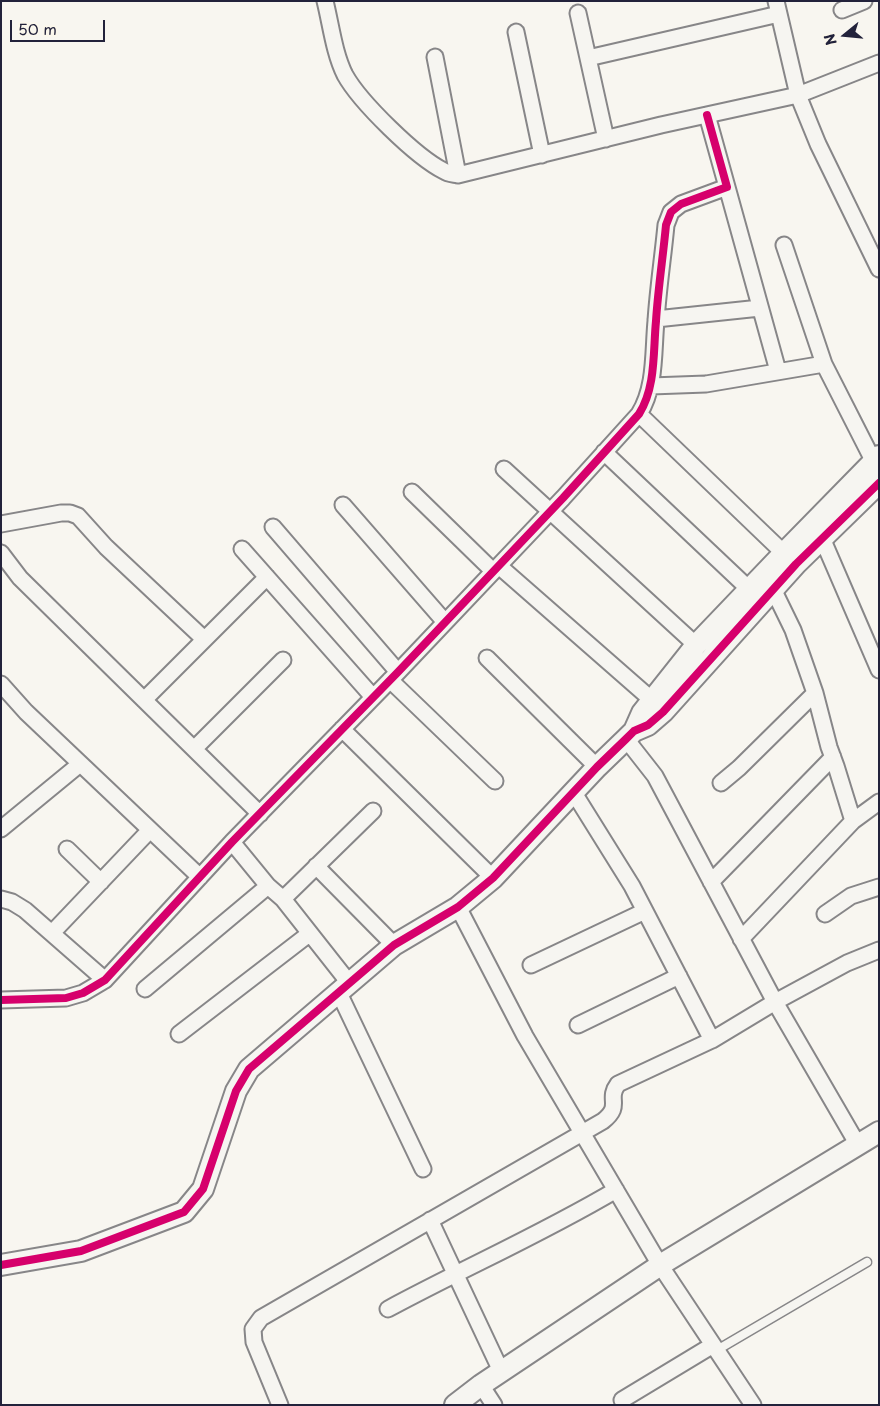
<!DOCTYPE html>
<style>
body{margin:0}
#map{position:relative;width:880px;height:1406px;overflow:hidden;background:#f8f6f0;font-family:"Playpen Sans",sans-serif}
canvas{display:block}
.frame{position:absolute;inset:0;border:2px solid #22223b;pointer-events:none}
.north{position:absolute;left:820px;top:10px;width:50px;height:50px;-webkit-text-stroke:4px #fbf7ec;paint-order:stroke;rotate:253deg;font-size:14px;font-weight:700;line-height:20px;text-align:center;color:#22223b}
.north::after{content:'';display:block;margin:auto;width:18px;height:22px;background:#22223b;clip-path:polygon(50% 0,100% 100%,50% 72%,0 100%)}
.scale{position:absolute;left:10px;top:20px;width:95px;height:22px;box-sizing:border-box;border:2px solid #22223b;border-top:0;padding-left:6px;font-size:15px;line-height:18px;white-space:nowrap;color:#22223b;-webkit-text-stroke:4px #fbf7ec;paint-order:stroke}
</style>
<div id="map">
<canvas width="880" height="1406"></canvas>
<div class="frame"></div>
<div class="north">N</div>
<div class="scale">50 m</div>
</div>
<script>
const ctx = document.querySelector('canvas').getContext('2d');
ctx.lineJoin = 'round';
function stroke(path, color, width, dash) { ctx.strokeStyle = color; ctx.lineWidth = width; ctx.lineCap = dash ? 'butt' : 'round'; ctx.setLineDash(dash || []); ctx.stroke(path); }
const lane = new Path2D(`
 M717,1350l150,-88`);
const street = new Path2D(`
 M325,1c6,24 9,52 20,74 15,27 71,82 99,96 4,3 9,3 14,4l203,-50 137,-30 81,-32
 M776,1l22,94 20,49 61,125
 M842,10l22,-9
 M578,13l28,126
 M516,32l26,123
 M435,57l23,118
 M588,58l191,-44
 M727,187l51,184
 M784,245l40,119 55,108
 M656,319l104,-11
 M651,386l55,-2 118,-20
 M639,414l152,146
 M604,452l146,138
 M504,469l192,176
 M412,492l81,79
 M343,505l102,117
 M1,524l60,-11h9l8,3 28,31 98,92
 M273,527l125,145
 M822,538l57,132
 M242,549l131,148
 M1,553l19,25 240,236
 M499,566l153,134
 M773,589l20,41 22,63 14,54 7,19 17,55
 M487,658l110,109
 M390,680l105,101
 M1,684l25,28 174,165
 M144,700l123,-123
 M342,729l151,149
 M626,739l29,37 120,226 83,143
 M194,749l89,-89
 M721,783l18,-15 76,-75
 M574,793l58,93 80,154
 M1,829l79,-65
 M232,842l36,44 15,13 67,85
 M67,849l34,33
 M316,866l78,79
 M711,882l122,-125
 M1,899l11,3 13,8 80,70
 M283,899l90,-88
 M458,907l67,129 135,229 93,140
 M825,914l26,-18 28,-9
 M52,933l98,-103
 M741,939l112,-118 26,-19
 M531,965l114,-54
 M145,989l123,-103
 M339,993l84,176
 M1,1000l65,-2 17,-5 22,-13 127,-138 166,-170 165,-174 76,-84c17,-27 14,-62 17,-93 2,-32 7,-64 10,-96l5,-13 10,-8 46,-17 -20,-72
 M578,1025l101,-49
 M179,1034l130,-100
 M430,1220l71,151
 M388,1309c76,-41 154,-75 228,-119
 M481,1385l13,20
 M622,1400l91,-55
 M280,1405l-26,-63 -1,-13 8,-11 342,-197c20,-16 3,-21 15,-37l94,-44 63,-38 72,-39 32,-13`);
const secondary = new Path2D(`
 M634,731l8,-18 54,-68 88,-92 95,-97
 M1,1265l80,-14 103,-39 19,-23 33,-98 13,-22 145,-124 64,-38 35,-29 104,-111 29,-28 8,-8 14,-6 15,-13 133,-148 83,-81
 M455,1405l26,-20 184,-123 214,-130`);
const cycleway = new Path2D(`
 M1,1000l65,-2 17,-5 22,-13 127,-138 166,-170 165,-174 76,-84c17,-27 14,-62 17,-93 2,-32 7,-64 10,-96l5,-13 10,-8 46,-17 -20,-72
 M1,1265l80,-14 103,-39 19,-23 33,-98 13,-22 145,-124 64,-38 35,-29 104,-111 29,-28 8,-8 14,-6 15,-13 133,-148 83,-81`);
stroke(lane, '#878688', 11);
stroke(street, '#878688', 19);
stroke(secondary, '#878688', 24);
stroke(lane, '#f6f5f1', 8);
stroke(street, '#f6f5f1', 15);
stroke(secondary, '#f6f5f1', 20);
stroke(cycleway, '#d6006c', 8);
</script>
